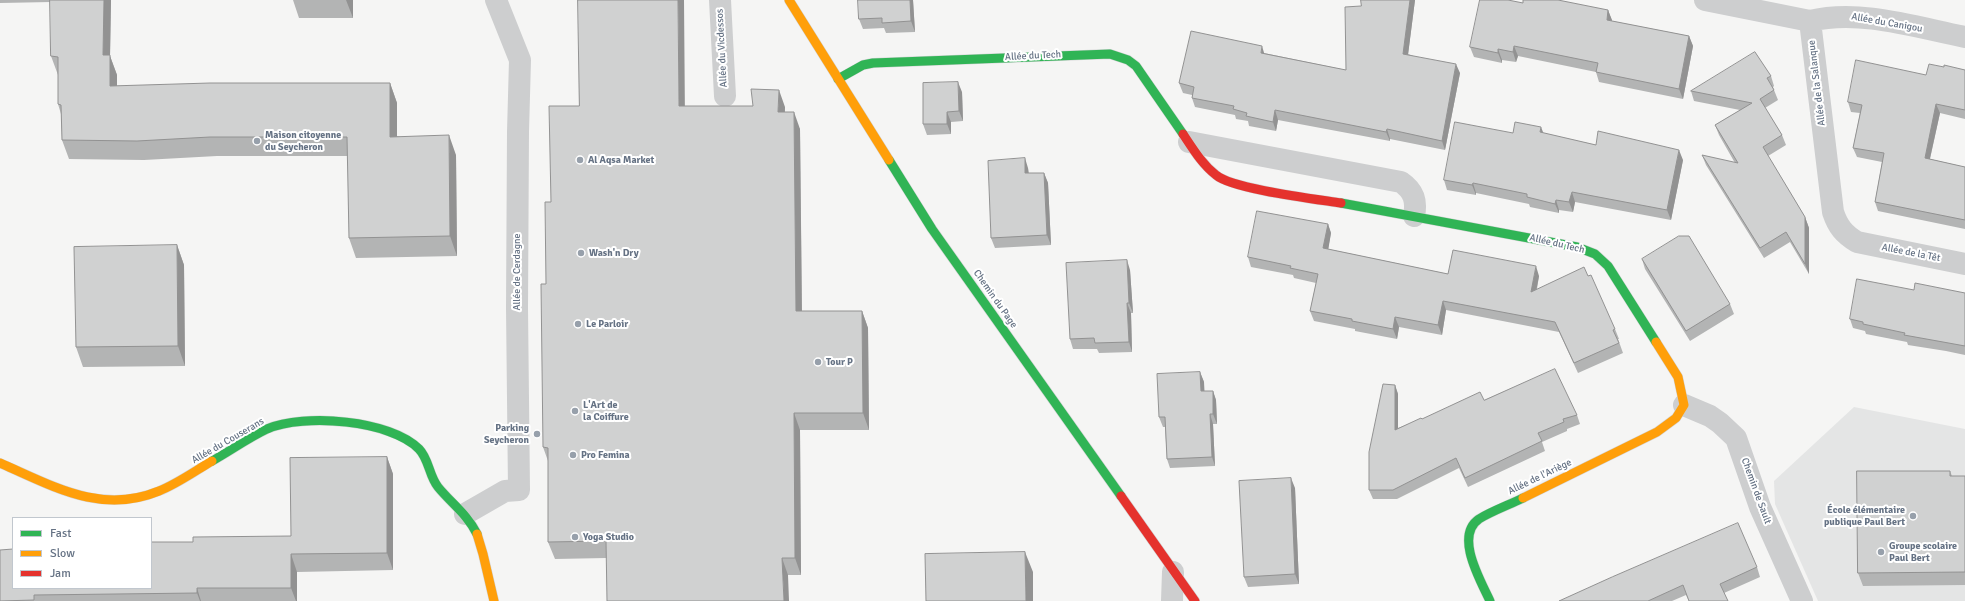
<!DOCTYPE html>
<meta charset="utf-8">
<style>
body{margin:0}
#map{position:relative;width:1965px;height:601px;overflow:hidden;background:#f5f5f4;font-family:Signika,sans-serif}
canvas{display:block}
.legend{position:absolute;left:12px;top:517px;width:140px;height:72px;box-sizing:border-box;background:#fff;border:1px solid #c1c7ce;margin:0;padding:5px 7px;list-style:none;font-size:12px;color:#657284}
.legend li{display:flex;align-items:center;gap:8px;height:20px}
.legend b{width:20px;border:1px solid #c1c7ce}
</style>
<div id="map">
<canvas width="1965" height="601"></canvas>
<ul class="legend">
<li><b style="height:5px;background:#30b455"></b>Fast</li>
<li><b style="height:5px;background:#ff9f0a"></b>Slow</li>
<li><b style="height:5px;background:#e5322d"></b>Jam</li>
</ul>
</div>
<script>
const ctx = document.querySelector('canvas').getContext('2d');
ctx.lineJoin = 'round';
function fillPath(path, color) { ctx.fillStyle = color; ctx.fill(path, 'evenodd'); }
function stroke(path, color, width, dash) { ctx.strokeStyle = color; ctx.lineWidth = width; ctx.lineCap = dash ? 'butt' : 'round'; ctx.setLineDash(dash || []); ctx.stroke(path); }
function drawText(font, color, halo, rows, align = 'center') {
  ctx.font = font + ' Signika,sans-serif'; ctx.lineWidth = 4; ctx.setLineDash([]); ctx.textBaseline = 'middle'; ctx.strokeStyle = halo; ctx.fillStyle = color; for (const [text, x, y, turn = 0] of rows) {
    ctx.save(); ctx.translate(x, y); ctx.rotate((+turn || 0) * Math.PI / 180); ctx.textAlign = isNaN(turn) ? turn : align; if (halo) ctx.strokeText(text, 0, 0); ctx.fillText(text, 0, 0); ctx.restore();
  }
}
const built = new Path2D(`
 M1854,407l111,22v172h-147l-43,-97 -1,-23z`);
const street = new Path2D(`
 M720,0l5,96
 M1705,0l105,21 23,191c5,15 11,22 24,30l108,22
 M1810,21c50,-12 105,6 155,16
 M1189,142l212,40c13,9 16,19 13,34
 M1684,405l26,11 10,7 16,15 24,69 42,94
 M465,514l40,-23 14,-1 -2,-182 1,-176 2,-72 -24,-60
 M1172,601l1,-29`);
const fast = new Path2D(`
 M838,79l25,-14 10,-2 237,-9 18,6 8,6 47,68
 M889,160l43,69 189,267
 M1341,203l236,44 18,7 13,12 48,76
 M212,461c18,-10 36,-23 55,-32 37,-16 124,-9 152,20 10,10 10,27 19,38 13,16 30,28 39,47
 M1490,601c-9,-20 -36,-65 -11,-82 13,-8 30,-14 44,-21`);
const slow = new Path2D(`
 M789,0l100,160
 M0,463c53,23 101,52 159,28 18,-7 36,-20 53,-30
 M1523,498l134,-66 19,-14 8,-13 -6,-28 -22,-35
 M477,534l6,20 11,47`);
const jam = new Path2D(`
 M1183,134c10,15 19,30 33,41 16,14 99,24 125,28
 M1121,496l74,105`);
const wall = new Path2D(`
 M0,0h111l-1,56 7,19v11l273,-3 7,20v33l59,19 1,101 -101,2 -7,-20 -1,-82h-131l-73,4 -75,-1 -7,-19 -1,-26 -3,-10v-29l-7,-19v-54l-51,1z
 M293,0h60v18h-54z
 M913,0l2,32 -29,1 -2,-5 -21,1 -4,-10z
 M1415,0l-7,54 52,19 -15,77 -55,-11v2l-112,-21 -2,11 -27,-5 -1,-5 -12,-2 -1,-4 -40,-8 -3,-9v-3l-9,-2 -4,-10 85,-30 82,17 15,-64z
 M1523,3l85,7 4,11 77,15 4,10 -10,53 -84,-17 -3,-10 -78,-16 -2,6 -14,-2v3l-28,-6 -4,-10z
 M1944,67l21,3v49l-25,-6 -10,46 35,8v62l-87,-18 -3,-9 7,-40 -25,-5 -4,-9 7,-35 -9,-1 -3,-10 78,-27z
 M1771,76l3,10 -1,1 1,3 4,10 -13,8 17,27 4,10 -18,11 37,61 4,11v46l-19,-32 -26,16 -58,-93 -4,-10 33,8 -16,-28 -4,-10 25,-15 -46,-9 -3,-10z
 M962,92l1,29 -12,1v12l-24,1 -4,-11z
 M685,106l100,1v5l15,17 2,182h60l6,17 1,102h-69l1,145h-13l-182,-17 -51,1 -7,-17v-81l-5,-14 3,-163 5,-82z
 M1543,133l53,12 87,15 -12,60 -96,-18 -2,10 -14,-2v3l-29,-6 -1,-3 -53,-11v2l-29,-5 -3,-10z
 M1028,168l1,5h15l4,10 3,62 -56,3 -4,-10z
 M1328,224l3,9 -3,16 120,25 91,2 -2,13 78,40 4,10h-1l5,14 -45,20 -19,-41 -113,-22 -4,25 -43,-8 -2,12 -42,-8v-2l-41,-8 -4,-10 6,-28 -22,-5 -1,-3 -42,-8 -3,-10z
 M177,245l7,20 1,101 -102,1 -7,-20z
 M1642,259l88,45 4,10 -44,27 -45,-72z
 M1130,270l3,43h-2l1,39 -33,1 -2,-4h-24l-3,-10z
 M1914,290l51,3v62l-19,-4 -38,-6 -1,-3 -41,-8 -1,-3 -12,-3 -3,-9z
 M1200,372l4,10v9h9l3,9 1,24h-4l2,42 -45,2 -3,-9 -2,-32h-2l-4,-10z
 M1395,385l3,9v34l24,-9 62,-19 93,15 3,9 -13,5v2l-25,11 3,9 -77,36 -9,-19 -62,31h-24l-4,-9z
 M387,457l6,17v96l-96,2v29h-297l13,-13 180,-46 98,-6z
 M1950,471l2,5h13v109l-102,1 -5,-13z
 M1295,488l4,96 -51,3 -4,-10z
 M1757,567l3,10 -36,16 4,8h-39l-3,-6 -14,6h-113z`);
const shadedWall = new Path2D(`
 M104,0h7l-1,56 7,19v30l-7,-19 -7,-31z
 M346,0h7v18z
 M678,0h6l1,123 -6,-17z
 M910,0h3l2,32 -4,-11z
 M1410,0h5l-8,63 -4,-9z
 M1608,10l4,10 -2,10 -3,-10z
 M1689,36l4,10 -10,53 -4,-10z
 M1262,46l3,10 -4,-3z
 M1514,46l4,10 -2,6 -3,-10z
 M1498,49l4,11v3l-4,-10z
 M1456,64l4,9 -15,77 -3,-9z
 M958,82l4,10 1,29 -4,-10z
 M390,83l7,20v53l-7,-19z
 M779,90l6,17 -1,22 -6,-17z
 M1936,104l4,9 -12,54 -3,-9z
 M1275,110l3,10 -2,11 -3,-9z
 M794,112l6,17 2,199 -6,-17z
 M947,112l4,10v12l-4,-10z
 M1541,127l4,10 -5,-5z
 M1387,129l3,10v2l-4,-9z
 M449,135l7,20 1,101 -7,-20z
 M1679,150l4,10 -12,60 -4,-10z
 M1025,158l3,10 1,15 -4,-10z
 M1044,173l4,10 3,62 -4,-10z
 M1473,183l3,10v2l-4,-10z
 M1572,192l3,10 -2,10 -4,-10z
 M1556,200l3,10v3l-4,-9z
 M1805,217l4,11v46l-4,-10z
 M1328,224l3,9 -4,24 -4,-9z
 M177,245l7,20 1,101 -7,-20z
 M1127,260l3,10 3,43 -4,-10z
 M1536,266l3,10 -5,26 -3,-10z
 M1443,301l3,9 -4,25 -4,-10z
 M1127,303l4,10 1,39 -3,-10z
 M862,311l6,17 1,102 -6,-17z
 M1395,317l4,10 -2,12 -4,-10z
 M1200,372l4,10 1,19 -4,-10z
 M1395,385l3,9v45l-3,-9z
 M1213,391l3,9 1,24 -4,-10z
 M794,413l6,17 1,145 -6,-17z
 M1210,414l3,10 2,42 -3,-9z
 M387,457l6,17v96l-6,-17z
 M1291,478l4,10 4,96 -4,-10z
 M1025,552l8,20v29h-7z
 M291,554l6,18v29h-1l-5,-13z
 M782,558l6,17 1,26h-5z
 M197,588l4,13h-1l-3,-8z`);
const building = new Path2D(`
 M50,0h54l-1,55h7v31l100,-3h180v54l59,-2 1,101 -101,2 -2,-101h-137l-73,4 -75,-1 -1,-35 -3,-1v-47l-7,-1z
 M578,0h100l1,106h74l-2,-17 28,1 -1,22h16l2,199h66l1,102h-69l1,145h-13l2,43h-177l-1,-60 -58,1v-94l-5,-1 -2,-163h5l-1,-82h6l-2,-96h30z
 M858,0h52l1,21 -29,2v-5l-23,1z
 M1361,0h49l-7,54 53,10 -14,77 -55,-12 -1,3 -111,-22 -2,12 -27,-6 1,-3 -14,-4 1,-3 -42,-8 2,-11 -15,-4 12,-52 71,15 -1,7 85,17 -1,-63 16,-1z
 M1480,0h28l15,3v-3h35l50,10 -1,10 82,16 -10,53 -83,-17 2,-9 -84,-17 -1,6 -15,-3v4l-28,-6z
 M1755,52l16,24 -4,2 7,12 -14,9 22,36 -19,12 42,70v47l-19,-32 -26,16 -58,-93 36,8 -23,-38 37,-22 -61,-12z
 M1856,60l70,15 3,-11 15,3v-2l21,5v40l-29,-6 -11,54 40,9v53l-90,-18 9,-49 -31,-5 9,-43 -14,-3z
 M958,82l1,29 -12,1v12h-24v-41z
 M1455,122l58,11 2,-11 26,5 -1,5 56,13 2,-14 81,19 -12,60 -95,-18 -3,10 -13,-2 -1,4 -28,-7v-3l-54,-11 -1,2 -28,-5z
 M1025,158v15h19l3,62 -56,3 -3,-77z
 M1257,211l71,13 -5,24 125,26 5,-24 83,16 -5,26 53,-25 4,9 3,-1 24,54 -2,1 6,13 -45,20 -19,-41 -112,-21 -5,24 -43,-8 -2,12 -41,-8v-2l-42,-8 8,-37 -28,-6 1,-2 -43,-9z
 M1679,236h10l41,68 -44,27 -44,-72z
 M177,245l1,101 -102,1 -2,-100z
 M1127,260l2,43h-2l2,39 -34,1 -1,-5 -24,1 -4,-76z
 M1857,279l57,11 1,-7 50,10v53l-22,-4 -39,-7 1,-2 -42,-9v-2l-13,-3z
 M1555,369l22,46 -14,4 1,3 -26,11 4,8 -77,37 -9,-20 -63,32h-24v-38l14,-68 12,1v45l26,-12 1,1 58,-27 4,8z
 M1200,372l1,19h12v23h-3l2,43 -45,2 -2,-42h-6l-2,-43z
 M387,457v96l-96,1v34h-94v5l-163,2v5l-34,1v-51l13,-1v39h138v-46h42v-5l98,-1 -1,-78z
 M1857,471h93v5h15v96l-107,1z
 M1291,478l4,96 -51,3 -5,-96z
 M1738,523l19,44 -37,17 8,17h-39l-6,-16 -35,16h-89l53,-24z
 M1025,552l1,49h-100l-1,-47z`);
const markers = [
 [257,141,4,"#97a0ab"],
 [580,160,4,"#97a0ab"],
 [581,253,4,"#97a0ab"],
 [578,324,4,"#97a0ab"],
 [818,362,4,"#97a0ab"],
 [575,411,4,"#97a0ab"],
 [537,434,4,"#97a0ab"],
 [573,455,4,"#97a0ab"],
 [1913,516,4,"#97a0ab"],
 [575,537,4,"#97a0ab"],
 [1881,552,4,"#97a0ab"]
];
const streetNames = [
 ["Allée du Canigou",1887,23,10],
 ["Allée du Vicdessos",722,48,-93],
 ["Allée du Tech",1033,56,-3],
 ["Allée de la Salanque",1817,83,-97],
 ["Allée du Tech",1557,244,13],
 ["Allée de la Têt",1911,253,11],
 ["Allée de Cerdagne",517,272,-90],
 ["Chemin du Page",995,299,55],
 ["Allée du Couserans",228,441,-30],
 ["Allée de l'Ariège",1540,477,-26],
 ["Chemin de Sault",1756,491,70]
];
const poiNames = [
 ["Maison citoyenne",265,135],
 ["du Seycheron",265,147],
 ["Al Aqsa Market",588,160],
 ["Wash'n Dry",589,253],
 ["Le Parloir",586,324],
 ["Tour P",826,362],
 ["L'Art de",583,405],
 ["la Coiffure",583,417],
 ["Parking",529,428,"right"],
 ["Seycheron",529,440,"right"],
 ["Pro Femina",581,455],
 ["École élémentaire",1905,510,"right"],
 ["publique Paul Bert",1905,522,"right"],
 ["Yoga Studio",583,537],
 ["Groupe scolaire",1889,546],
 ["Paul Bert",1889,558]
];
fillPath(built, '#e4e5e5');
stroke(fast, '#d2d3d4', 10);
stroke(slow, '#d2d3d4', 10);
stroke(jam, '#d2d3d4', 10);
stroke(street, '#cdcecf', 22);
stroke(fast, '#30b455', 9);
stroke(slow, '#ff9f0a', 9);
stroke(jam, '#e5322d', 9);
fillPath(wall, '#b3b4b4');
fillPath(shadedWall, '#929292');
fillPath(building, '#d0d1d1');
stroke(building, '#929292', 1);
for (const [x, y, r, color] of markers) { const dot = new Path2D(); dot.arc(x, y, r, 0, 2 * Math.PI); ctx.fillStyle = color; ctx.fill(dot); stroke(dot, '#fff', 1.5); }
drawText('10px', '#657284', '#fff', streetNames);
drawText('bold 10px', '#657284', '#fff', poiNames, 'left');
</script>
